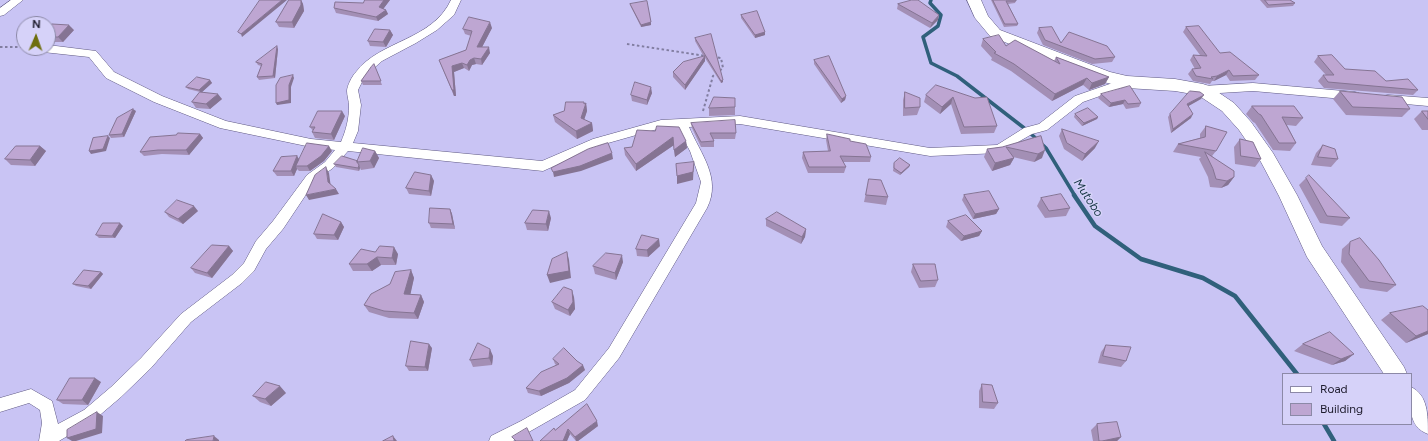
<!DOCTYPE html>
<style>
body{margin:0}
#map{position:relative;width:1428px;height:441px;overflow:hidden;background:#c9c4f4;font-family:Figtree,sans-serif}
canvas{display:block}
.legend{position:absolute;left:1282px;top:373px;width:130px;height:52px;box-sizing:border-box;background:#d6d2f9;border:1px solid #8c89a7;margin:0;padding:5px 7px;list-style:none;font-size:12px;color:#1e1c2d}
.legend li{display:flex;align-items:center;gap:8px;height:20px}
.legend b{width:20px;border:1px solid #8c89a7}
.north{position:absolute;left:16px;top:16px;width:40px;height:40px;box-sizing:border-box;background:#d6d2f9;border:1px solid #8c89a7;border-radius:50%;rotate:2deg;font-size:11px;font-weight:700;line-height:16px;text-align:center;color:#1e1c2d}
.north::after{content:'';display:block;margin:auto;width:14px;height:18px;background:#6e6e0f;clip-path:polygon(50% 0,100% 100%,50% 72%,0 100%)}
</style>
<div id="map">
<canvas width="1428" height="441"></canvas>
<ul class="legend">
<li><b style="height:5px;background:#fff"></b>Road</li>
<li><b style="height:11px;background:#bea6d2"></b>Building</li>
</ul>
<div class="north">N</div>
</div>
<script>
const ctx = document.querySelector('canvas').getContext('2d');
ctx.lineJoin = 'round';
function stroke(path, color, width, dash) { ctx.strokeStyle = color; ctx.lineWidth = width; ctx.lineCap = dash ? 'butt' : 'round'; ctx.setLineDash(dash || []); ctx.stroke(path); }
function fillPath(path, color) { ctx.fillStyle = color; ctx.fill(path, 'evenodd'); }
function drawText(font, color, halo, rows, align = 'center') {
  ctx.font = font + ' Figtree,sans-serif'; ctx.lineWidth = 3; ctx.setLineDash([]); ctx.textBaseline = 'middle'; ctx.strokeStyle = halo; ctx.fillStyle = color; for (const [text, x, y, turn = 0] of rows) {
    ctx.save(); ctx.translate(x, y); ctx.rotate((+turn || 0) * Math.PI / 180); ctx.textAlign = isNaN(turn) ? turn : align; if (halo) ctx.strokeText(text, 0, 0); ctx.fillText(text, 0, 0); ctx.restore();
  }
}
const streamFar1 = new Path2D(`
 M931,0l-1,3 11,12 -3,11 -15,11 8,26 26,13 71,55 18,17 29,48`);
const stream = new Path2D(`
 M1074,195l21,31 46,33 62,19 32,18 62,78
 M1324,424l10,17`);
const path = new Path2D(`
 M627,44l79,12
 M0,47h24
 M703,111l10,-35 10,-8 -2,-10 -6,-1`);
const street = new Path2D(`
 M11,0h12l-19,15 -4,1v-8z
 M451,0h10l-7,15 -17,15 -21,13 -34,18 -17,15 -7,14 3,15 -3,26 -5,12 189,18 51,-22 68,-19 79,-4 190,32 67,-3 27,-17 15,-4 36,-28 52,-18 4,1 2,3 -2,3 -48,17 -36,28 -15,4 -33,19 -69,3 -190,-32 -51,3c11,26 33,51 18,81l-88,150 -34,42 -72,41h-24l2,-5 30,-15 54,-31 34,-42 87,-145 5,-21 -11,-31 -13,-24 -16,1 -60,17 -58,26 -195,-20 -15,17 -18,13 -32,48 -17,20 -12,22 -12,12 -51,39 -40,46 -30,29 -27,23 -35,21h-20l3,-18 -2,-13 -11,-7 -29,9v-14l31,-9 21,12 6,23 26,-14 27,-23 30,-29 40,-44 51,-39 12,-12 12,-22 17,-20 34,-46 18,-13 10,-12 -24,-3 -91,-19 -66,-26 -48,-24 -17,-21 -46,-5 -4,-2 -1,-2h10v-3l48,6 18,21 48,24 64,25 85,18 30,3c5,-12 8,-23 8,-36 0,-5 -2,-10 -2,-15 0,-5 5,-15 9,-19 24,-32 76,-31 95,-72z
 M1253,83l102,9 4,1 2,3 -2,3 -4,1 -102,-9 -50,3 -4,-1 -2,-3 2,-3 4,-1z
 M1388,95l40,3v8l-44,-4 -2,-3 2,-3z`);
const secondary = new Path2D(`
 M967,0h14l7,16 12,14 110,42 17,4 48,3 28,5 6,2 25,17 17,19 22,31 24,42 25,51 82,121 3,7h-23l-77,-117 -28,-61 -18,-34 -22,-32 -17,-19 -24,-16 -23,-4 -48,-3 -27,-7 -110,-45 -15,-18z
 M1411,387c17,8 17,28 17,47 -21,-8 -17,-28 -17,-47z`);
const wall = new Path2D(`
 M289,0h12l2,4 1,7 -10,17 -15,-1 -3,-5z
 M390,0l-7,9 3,1 2,4 -10,7 -42,-8 -2,-5 29,-5z
 M991,0h25l-1,3 -7,1 10,20 -1,2 -13,1z
 M1260,0h30l5,3 -2,3 -26,2z
 M630,4l21,21 -10,2 -10,-20z
 M898,4l40,16 -8,8 -33,-19z
 M741,15l24,17v3l-10,3 -14,-20z
 M1186,27l34,26 39,22 -4,5 -25,1 -4,-6 -12,6h-2l-2,3 -17,-3 -5,-7 4,-5h3l-5,-9 3,-5h7l-17,-23z
 M48,28l26,2 -11,12h-15z
 M492,28l-10,19 8,6 -8,12 -6,-1 -4,1 -3,6 -5,-3 -10,4 2,24h-2l-15,-36 27,-10 5,-14 -6,-2 -2,-5z
 M1039,28l22,15 54,14 -3,5 -20,2 -49,-19 -6,-12z
 M390,30l3,5 -7,12 -16,-1 -2,-5z
 M695,38l28,42v2l-2,1 -16,-25v3l-20,29 -12,-13v-5l31,-15 -9,-16z
 M983,39l71,22 2,-4 53,20 -4,7 -16,6 -6,-5 -31,16 -41,-30 -20,-11 1,-2 -11,-12z
 M278,49l-3,29 -16,2 -2,-3 4,-11 -3,-1 -2,-3z
 M1318,56l27,13 73,21 -5,5 -89,-7 -6,-7 5,-6h3l-12,-13z
 M814,60l32,36 -1,4 -4,3 -27,-39z
 M374,64l8,21h-19l-2,-4z
 M210,80l2,3 -10,9 20,7 -12,10 -14,-1 -4,-6 8,-10 -12,-3 -2,-2z
 M936,85l61,41 -3,7 -33,1 -10,-30 -11,10 -16,-12 2,-7z
 M1340,91l70,18 -8,8 -56,-2 -13,-16z
 M905,92l15,15 -3,8 -14,1v-16z
 M652,93l-5,12 -15,-4 -1,-6z
 M1101,94l40,9 -2,4 -13,2 -3,-5 -14,3 -11,-9z
 M1201,99l-13,7 3,12 -20,15 -3,-16 2,-3z
 M586,103l1,8 -3,9 8,3 1,8 -16,8 -22,-17 -2,-7z
 M1252,106l51,12 -7,8 -9,-1 9,18 -6,8 -17,-1 -18,-27 -2,-1 -7,-8z
 M735,107v8l-26,1v-8z
 M136,111l-12,26 -13,1 -2,-3z
 M1422,111h6v19h-6l-8,-11z
 M1075,114l23,3 -1,2 -15,7 -8,-9z
 M345,116l-11,24 -19,-2 -3,-6 1,-1 -3,-4z
 M691,123l45,10 -1,6h-22l1,2v6h-13l-9,-19z
 M1206,126l10,25 -4,5 22,21 -6,8 -7,3 -11,-1 -2,-10 -9,-18 2,-2 -28,-5 5,-8 22,-6v-4z
 M1062,129l33,19 -13,13 -18,-12 -5,-13z
 M655,131l31,10 1,7 -12,9 -1,-12 -38,26 -11,-16 -1,-7 8,-1z
 M200,134l3,4 -14,17 -27,-1 -18,2 -4,-4z
 M827,134l44,23 -1,5h-27l3,5 -2,6h-36l-6,-15 1,-6 25,-1 -2,-11z
 M1041,136l1,22 -8,4 -21,-5 1,1 -4,7 -18,6 -8,-14 3,-8 15,-2z
 M1240,139l21,20 -6,8 -20,-3 -1,-17z
 M1323,145l15,14 -7,8 -20,-2 5,-12z
 M40,146l6,5 -11,15 -24,-1 -6,-6z
 M332,151l-8,10 -14,10h-11l-2,-2 -3,7h-17l-4,-5 24,-15 2,3z
 M375,151l4,7 -5,10 -13,2 -1,-2 -1,3 -23,-4 -2,-3 24,-3z
 M894,163l16,2 -1,2 -9,8 -7,-4z
 M431,175l3,6 -3,15 -22,-2 -3,-6z
 M1306,178l44,40 -8,8 -22,-3 -21,-38z
 M869,179l19,18 -2,8 -22,-3z
 M964,195l35,14 -3,5 -23,5 -11,-19z
 M1041,198l29,10 -4,8 -21,2 -8,-12z
 M450,209l2,5 3,15 -24,-1 -2,-5z
 M198,211l-15,13 -14,-7 -4,-5z
 M551,218l-3,13 -21,-1 -2,-7z
 M766,219l40,10 -1,8 -4,7 -35,-18z
 M948,221l34,10 -3,5 -18,5 -15,-14z
 M341,222l3,5 -6,13 -21,-1 -3,-5z
 M123,226l-8,12h-16l-3,-3z
 M1350,242l46,43 -9,7 -27,-4 -19,-26 1,-13z
 M229,246l4,5 -21,27 -17,-5 -4,-5z
 M660,246l-12,11 -11,-1 -1,-7z
 M375,252l23,2 -2,11h-15l-9,6h-19l-4,-7z
 M623,262l-7,18 -21,-6 -2,-8z
 M913,264l25,16 -3,7 -16,1 -8,-16z
 M411,270l3,8 -4,16 11,1 3,7 -6,17 -29,-1 -20,-6 -5,-7 26,-21z
 M101,272l2,2 -12,15 -15,-3 -3,-2z
 M574,297l1,12 -5,7 -15,-7 -3,-7z
 M1428,310v24l-22,9 -25,-23 9,-7z
 M1303,344l51,10 -9,7 -13,4 -38,-14z
 M1106,345l20,16 -5,6 -23,-4 3,-11z
 M432,348l-4,23h-19l-3,-5z
 M493,356l-1,9 -19,2 -3,-7z
 M553,359l32,11 -16,13 -28,13 -13,-3 -2,-5 30,-23 -1,-1z
 M101,382l-13,23 -25,-1 -6,-4z
 M982,384l16,19 -4,6 -15,-1v-17z
 M286,393l-15,13 -11,-4 -7,-6z
 M1097,424l24,13 -4,4h-24l-2,-11z
 M598,426l-20,15h-2l-6,-7 -3,7h-27l15,-11z`);
const shadedWall = new Path2D(`
 M282,0h5l-45,37 -1,-3z
 M301,0l2,4 1,7 -10,17 -2,-6z
 M384,0h6l-9,12 -2,-5z
 M386,10l2,4 -10,7 -2,-4z
 M939,15l-1,5 -8,8 2,-5z
 M490,22l2,6 -13,25 -2,-6z
 M651,22v3l-10,2v-2z
 M69,25l5,5 -11,12 -5,-5z
 M390,30l3,5 -7,12 -3,-5z
 M765,32v3l-10,3v-3z
 M277,46l1,3 -3,29 -2,-2z
 M489,47l1,6 -8,12 -1,-6z
 M705,56v5l-20,29v-5z
 M474,58l2,6 -4,1 -3,6 -2,-6 3,-5z
 M462,63l2,5 -10,4 2,24h-2l-2,-6v-24z
 M1229,70l-3,5 -12,6 3,-5z
 M293,75l1,3 -3,9v16l-14,2 -1,-2z
 M1109,77l-4,7 -16,6 3,-7z
 M1087,78l-4,7 -31,16 3,-7z
 M210,80l2,3 -11,10 -2,-3z
 M723,80v2l-2,1v-2z
 M651,87l1,6 -5,12v-5z
 M218,94l4,5 -12,10 -4,-5z
 M1204,95l-3,4 -16,9 2,-4z
 M846,96l-1,4 -4,3 1,-4z
 M953,97l-2,7 -11,10 2,-7z
 M1125,100l-2,4 -14,3 2,-4z
 M586,103l1,8 -5,15 -1,-8z
 M133,109l3,2 -12,26 -2,-3z
 M342,111l3,5 -11,24 -3,-6z
 M1193,114l-2,4 -20,15 2,-4z
 M1098,117l-1,2 -15,7 2,-3z
 M592,123l1,8 -16,8 -1,-8z
 M200,134l3,4 -14,17 -3,-5z
 M108,136l2,2 -4,13 -15,3 -2,-3z
 M673,137l1,8 -38,26v-7z
 M686,141l1,7 -12,9 -1,-7z
 M1099,141l-4,7 -13,13 3,-7z
 M40,146l6,5 -11,15 -5,-6z
 M329,146l3,5 -8,10 -14,10 -3,-5z
 M1045,150l-3,8 -8,4 4,-8z
 M375,151l4,7 -5,10 -4,-7z
 M612,153l1,6 -32,12 -27,6 -1,-5z
 M297,156l4,6 -5,4 1,3 -3,7 -3,-5z
 M1014,158l-4,7 -18,6 3,-8z
 M694,162l-1,18 -16,4v-8z
 M359,165l1,3 -1,3 -1,-3z
 M910,165l-1,2 -9,8 1,-2z
 M326,167l3,6 2,15 -3,-6z
 M431,175l3,6 -3,15 -2,-5z
 M1234,177l-6,8 -7,3 6,-7z
 M336,189l3,5 -30,6 -3,-5z
 M194,206l4,5 -15,13 -5,-5z
 M450,209l2,5 3,15 -2,-5z
 M999,209l-3,5 -23,5 2,-5z
 M549,211l2,7 -3,13 -2,-7z
 M341,222l3,5 -6,13 -4,-5z
 M120,223l3,3 -8,12 -3,-2z
 M806,229l-1,8 -4,7 1,-7z
 M982,231l-3,5 -18,5 3,-5z
 M659,239l1,7 -12,11 -1,-7z
 M229,246l4,5 -21,27 -5,-5z
 M394,247l4,7 -2,11 -4,-7z
 M567,252l2,8 2,18 -21,5 -3,-8z
 M622,255l1,7 -7,18 -1,-7z
 M377,257l4,8 -9,6 -5,-7z
 M411,270l3,8 -5,23 -5,-7z
 M101,272l2,2 -12,15 -3,-3z
 M572,290l2,7 1,12 -5,7 -2,-6z
 M421,295l3,7 -6,17 -4,-6z
 M1428,331v3l-22,9 10,-7z
 M429,344l3,4 -4,23 -3,-4z
 M490,349l3,7 -1,9 -3,-7z
 M1354,354l-9,7 -13,4 9,-6z
 M583,365l2,5 -16,13 -28,13 -2,-5z
 M95,378l6,4 -13,23 -6,-5z
 M280,386l6,7 -15,13 -6,-7z
 M97,412l6,4 -1,17 -26,8h-4l-5,-3z
 M597,421l1,5 -20,15h-2l-1,-4z
 M568,429l2,5 -3,7h-4z
 M214,436l5,4v1h-6z
 M393,436l4,5h-3z
 M1121,437l-4,4h-15z`);
const building = new Path2D(`
 M260,0h22l-41,34 -3,-2z
 M289,0h12v5l-9,17h-16z
 M365,0h19l-5,7 7,3 -10,7 -42,-9 1,-6 28,1z
 M912,0h6l21,15 -7,8 -34,-19z
 M993,0h23v1h-10l12,23h-13z
 M1265,0h25l5,3 -26,2z
 M647,1l4,21 -10,3 -11,-21z
 M757,11l8,21 -10,3 -14,-20z
 M469,17l21,5 -13,25h12l-8,12 -7,-1 -4,2 -3,5 -5,-2 -10,3 2,24h-2l-13,-30 27,-10 6,-19 -9,-2z
 M52,24l17,1 -11,12h-10v-9z
 M1199,26l21,27 10,-1 29,23 -26,1 -4,-6 -12,6 -6,1 2,2 -17,-3 -4,-7 9,-1 -8,-13 14,1 -21,-29z
 M1052,27l9,16 8,-11 38,14 8,11 -20,2 -50,-19 -6,-12z
 M375,29l15,1 -7,12 -15,-1z
 M711,34l12,46 -2,1 -26,-43z
 M999,35l7,11 9,-6 45,24 -4,-7 53,20 -17,6 -5,-5 -32,16 -41,-30 -20,-11 2,-1 -13,-13z
 M277,46l-4,30 -16,1 5,-13 -6,-2z
 M1332,55l13,14 30,2 11,10 22,-2 10,11 -90,-8 -5,-7h11l-16,-19z
 M705,56l-20,29 -12,-13 10,-10z
 M829,56l17,40 -4,3 -28,-39z
 M374,64l7,17h-20l10,-14z
 M293,75l-4,10v15l-13,3v-18l4,-7z
 M197,77l13,3 -11,10 -13,-3z
 M635,82l16,5 -4,13 -16,-5z
 M936,85l39,13 12,-1 10,29 -33,1 -11,-30 -11,10 -16,-12z
 M1130,86l11,17 -13,1 -3,-4 -14,3 -10,-9z
 M1190,91l10,1 4,3 -17,9 6,10 -20,15 -3,-15z
 M1340,91l62,6 8,12 -57,-2z
 M200,92l18,2 -12,10 -14,-2z
 M905,92l15,6v9l-15,1z
 M714,97l21,1v9l-26,1z
 M566,102h18v2l2,-1 -5,15 11,5 -16,8 -23,-16 11,-4z
 M1252,106h42l9,12 -21,-1 14,26h-17l-18,-28 -2,-1z
 M1088,108l10,9 -14,6 -9,-9z
 M133,109l-11,25 -13,1 8,-17z
 M318,111h24l-11,23 -19,-2 3,-5h-5z
 M1422,111h6v8z
 M735,120l1,13h-26l4,8 -13,1 -10,-19z
 M657,126l22,1 7,14 -12,9 -1,-13 -37,27 -12,-16 8,-1 5,-17 18,1z
 M1206,126l21,6 -11,19 -38,-7 27,-7z
 M1062,129l37,12 -14,13 -18,-11z
 M178,133l22,1 -14,16h-28l-18,2 10,-15 26,-2z
 M827,134l23,5v2l16,3 5,13 -31,-1 6,11h-37l-6,-15 27,-1z
 M108,136l-5,13 -14,2 4,-13z
 M1041,136l4,14 -7,4 -32,-7 8,11 -19,5 -8,-14 15,-2z
 M1240,139l13,3 8,17 -20,-3z
 M307,143l22,3 -8,10 -14,10h-11z
 M608,143l4,10 -32,13 -27,6 -2,-4 37,-19z
 M1323,145l12,4 3,10 -20,-2z
 M16,146h24l-10,14 -25,-1z
 M363,148l12,3 -5,10 -13,1z
 M1205,152l29,19v6l-7,4 -11,-2 -3,-10z
 M297,156l-6,15h-18l8,-14z
 M342,156l16,5 -1,1 2,3 -1,3 -24,-4z
 M900,158l10,7 -9,8 -7,-5v-5z
 M694,162l-1,10 -16,4 -1,-12z
 M326,167l2,15 8,7 -30,6 9,-20z
 M415,172l16,3 -2,16 -23,-3z
 M1309,175l41,43 -23,-2 -21,-38z
 M869,179l12,1 7,17 -22,-2z
 M989,191l10,18 -24,5 -11,-19z
 M1061,194l9,14 -21,3 -8,-13z
 M177,200l17,6 -16,13 -13,-7z
 M430,208l20,1 3,15 -24,-1z
 M533,210l16,1 -3,13 -21,-1z
 M777,212l29,17 -4,8 -36,-18z
 M323,214l18,8 -7,13 -20,-1z
 M966,215l16,16 -18,5 -16,-15z
 M103,223h17l-8,13 -16,-1z
 M642,235l17,4 -12,11 -11,-1z
 M1360,238l19,22 17,25 -27,-4 -20,-27 1,-12z
 M212,245l17,1 -22,27 -16,-5z
 M380,246l14,1 -2,11 -15,-1 -10,7h-18l12,-15 14,3z
 M567,252l2,19 -22,4 5,-16z
 M606,253l16,2 -7,18 -22,-7z
 M913,264h22l3,16 -17,1z
 M84,270l17,2 -13,14 -15,-2z
 M411,270l-7,24 17,1 -7,18 -30,-2 -20,-6 7,-11 19,-10 5,-12z
 M564,287l8,3 1,12 -5,8 -16,-8z
 M1423,306l5,4v21l-12,5 -26,-23z
 M1330,332l24,22 -13,5 -38,-15z
 M411,341l18,3 -4,23 -19,-1z
 M478,343l12,6 -1,9 -19,2z
 M1106,345l25,2 -5,14 -23,-5z
 M564,348l13,13 6,4 -16,13 -28,13 -13,-3 15,-16 18,-8 -6,-5z
 M70,378h25l-13,22h-25z
 M266,382l14,4 -15,13 -12,-3z
 M982,384l10,1 6,18 -15,-1z
 M587,404l10,17 -22,16 -7,-8 -5,12h-23l14,-13 1,2z
 M97,412l-1,17 -29,9v-8z
 M1117,422l4,15 -19,4h-3l-2,-17z
 M527,428l6,13h-17l-4,-4z
 M214,436l-1,5h-28l1,-1z
 M393,436l1,5h-11z`);
const waterNames = [
 ["Mutobo",1088,198,56]
];
stroke(streamFar1, '#30607b', 3.5);
stroke(stream, '#30607b', 4.5);
stroke(street, '#5f5983', 1);
stroke(secondary, '#5f5983', 1);
stroke(path, '#817da0', 2, [2.5, 2.5]);
fillPath(street, '#fff');
fillPath(secondary, '#fff');
fillPath(wall, '#a38fb5');
fillPath(shadedWall, '#857493');
fillPath(building, '#bea6d2');
stroke(building, '#857493', 1);
drawText('italic 12px', '#153543', '#d6d2f9', waterNames);
</script>
